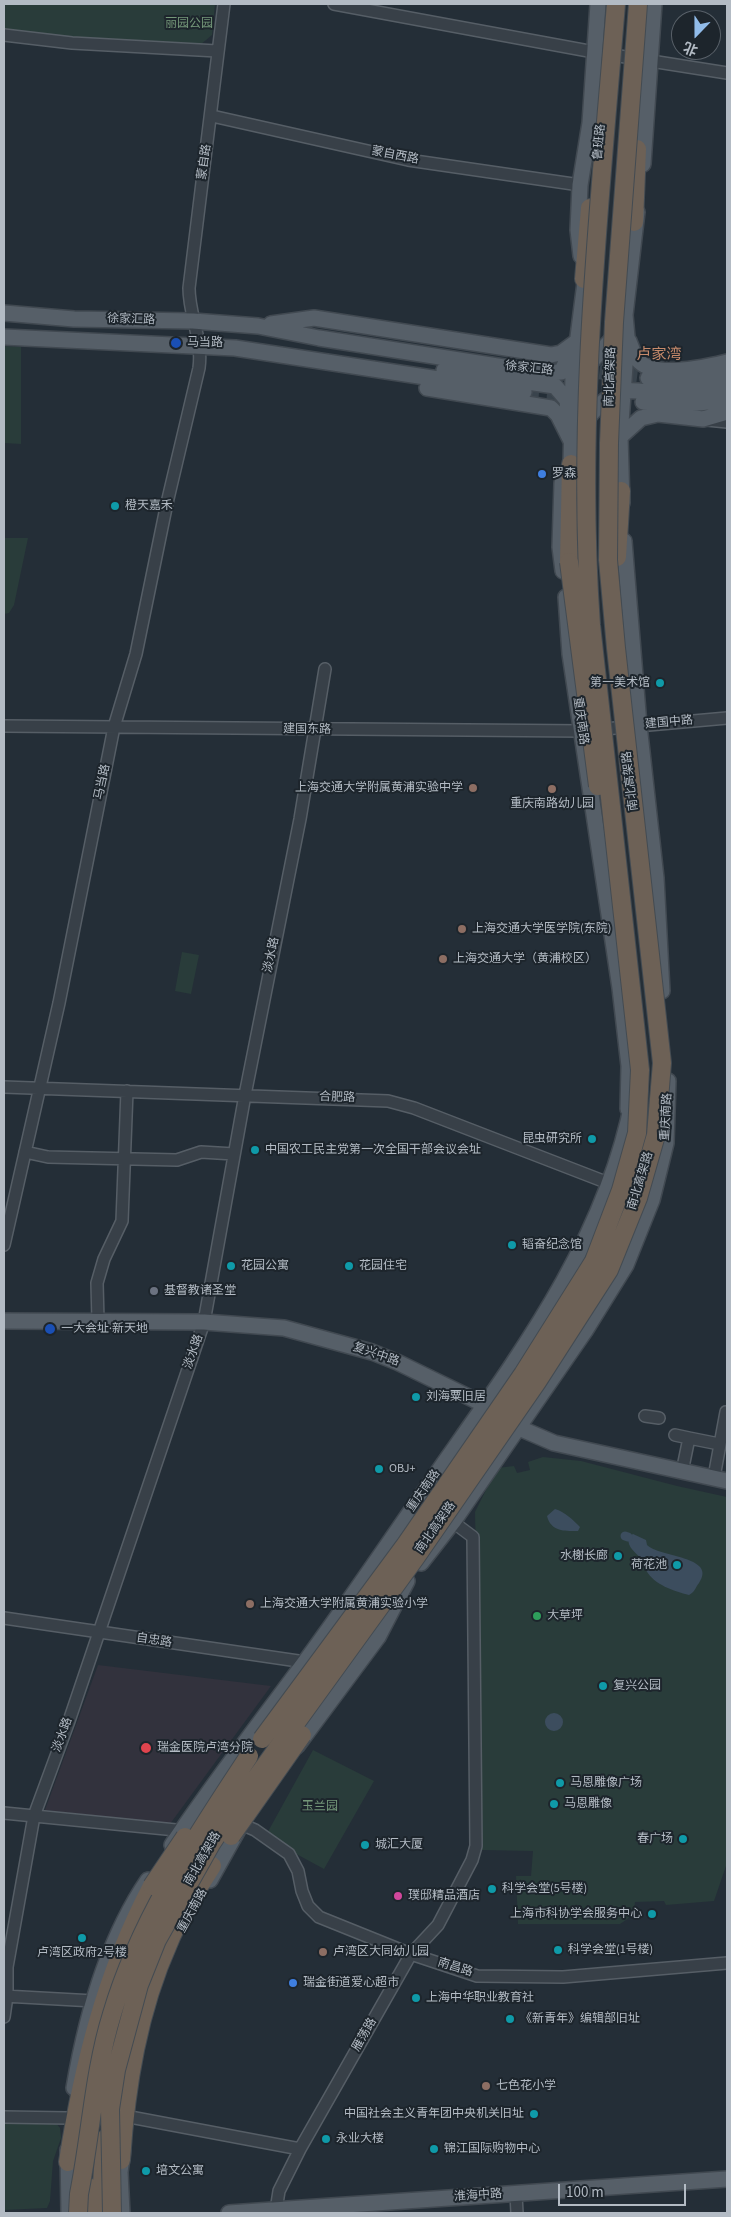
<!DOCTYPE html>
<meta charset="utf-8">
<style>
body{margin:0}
#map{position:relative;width:731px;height:2217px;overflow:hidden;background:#242e37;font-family:"Source Sans 3","Noto Sans SC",sans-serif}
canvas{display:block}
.frame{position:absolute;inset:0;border:5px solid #b3bbc4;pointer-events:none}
.north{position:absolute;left:671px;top:10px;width:50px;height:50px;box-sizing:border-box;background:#1d252c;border:1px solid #596169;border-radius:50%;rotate:202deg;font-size:14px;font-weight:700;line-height:20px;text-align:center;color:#b3bbc4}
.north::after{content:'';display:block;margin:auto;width:18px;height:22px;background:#91bcea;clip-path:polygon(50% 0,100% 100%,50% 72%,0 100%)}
.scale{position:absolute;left:558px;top:2184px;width:128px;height:22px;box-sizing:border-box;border:2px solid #b3bbc4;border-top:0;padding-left:6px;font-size:15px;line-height:18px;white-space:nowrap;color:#b3bbc4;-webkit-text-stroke:4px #1d252c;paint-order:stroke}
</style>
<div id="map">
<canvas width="731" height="2217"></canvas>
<div class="frame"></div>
<div class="north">北</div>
<div class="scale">100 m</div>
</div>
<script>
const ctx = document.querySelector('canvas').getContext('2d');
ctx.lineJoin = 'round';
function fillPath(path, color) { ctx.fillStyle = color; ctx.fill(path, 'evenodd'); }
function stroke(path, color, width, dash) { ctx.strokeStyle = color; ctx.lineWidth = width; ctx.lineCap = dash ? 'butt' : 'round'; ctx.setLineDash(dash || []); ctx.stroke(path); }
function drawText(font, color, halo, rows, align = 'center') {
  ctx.font = font + ' "Source Sans 3","Noto Sans SC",sans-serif'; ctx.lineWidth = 4; ctx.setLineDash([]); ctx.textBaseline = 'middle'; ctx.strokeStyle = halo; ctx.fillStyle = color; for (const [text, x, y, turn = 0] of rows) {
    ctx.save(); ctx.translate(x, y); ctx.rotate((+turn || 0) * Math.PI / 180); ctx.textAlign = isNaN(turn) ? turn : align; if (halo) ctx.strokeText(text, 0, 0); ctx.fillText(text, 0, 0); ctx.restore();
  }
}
const medical = new Path2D(`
 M98,1665l173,21 -101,138 -125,-14z`);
const green = new Path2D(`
 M4,4h211l-3,31 -12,10 -127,-6 -69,-9z
 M4,346l17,1v97l-17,-1z
 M4,538h24l-14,67 -5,8 -5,1z
 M182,952l17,3 -8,39 -16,-3z
 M543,1457l38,4 96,25 50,11v366l-13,38 -48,4 -2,-4 -29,1c-1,12 -5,16 -15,22h-102l-2,-48h15l2,-25 -51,-1 -7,-338 22,-44 17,-2 3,7 13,-3 -2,-8z
 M313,1750l61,31 -50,88 -59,-32z
 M4,2119l51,3 5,6 1,10 -8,23 -3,40 -3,7 -43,2z`);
const water = new Path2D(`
 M555,1509c10,3 17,10 25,18l-2,4c-13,0 -27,1 -31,-15z
 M633,1534l13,6 1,5c11,12 71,11 52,38 -4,5 -4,9 -10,12 -15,-4 -35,-10 -43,-25 -2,-3 -3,-7 -5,-11 -6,-8 -13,-10 -13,-22z
 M545 1722a9 9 0 1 1 18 0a9 9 0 1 1-18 0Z`);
const canal = new Path2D(`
 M625,1536l3,1`);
const majorTunnel = new Path2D(`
 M531,363l117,15
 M524,392l48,4`);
const minor = new Path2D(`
 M334,4l260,48 133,21
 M4,35l68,8 145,8
 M212,116l196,44 172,25
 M707,420l20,2
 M4,726l578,5 145,-13
 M4,1087l384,14 26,7 202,78
 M25,1152l23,5 129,3 24,-8 33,2
 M4,1245l55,-242 55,-276 22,-73 31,-151 32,-135c4,-29 -10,-52 -10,-80l35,-284
 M98,1321l-1,-38 7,-24 18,-38 5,-130
 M645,1416l14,2
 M675,1435l14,3 -7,34
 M689,1438l30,6
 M714,1477l12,-65h1
 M4,1618l301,44
 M4,1813l182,18
 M234,1825l7,-1 14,6 34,24 9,17 4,20 6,15 11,11 92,37 66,22 86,1 164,-14
 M4,1996l90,5
 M4,2017l3,-21v-29l27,-151 35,-95 135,-399 41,-227 55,-276 25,-150
 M4,2117l64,1
 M130,2117l170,32
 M516,2194l1,19
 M276,2210l3,-19 21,-42 111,-195 27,-29 34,-65 4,-14 -3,-309 -20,-15`);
const major = new Path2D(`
 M643,164l11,-160
 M581,256l-3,-26 2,-45 10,-62 8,-119
 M4,313l70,6 119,2 65,5 61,12 223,35 19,-1 11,-21
 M271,324l43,-6 237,37 10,-2 15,-11
 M4,337l231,11 289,44
 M629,341c2,5 4,13 8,18 16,21 69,8 90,3
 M585,368l32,-34
 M444,370l111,16 12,14 1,12
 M648,378c29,3 51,4 79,-6
 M427,388l124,20 7,7 13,26
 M643,402c28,1 57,4 84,-4
 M583,424c39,-52 51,-26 103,-31 13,-2 28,-6 41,-9
 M620,437l21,-19 17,-4 45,5 24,-7
 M622,503l-2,-66 7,-100 -2,-22 12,-103
 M624,541l15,184 17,153 6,113
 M563,571l-3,-24 2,-64 9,-19 2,-88 14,-109
 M566,597l4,57 50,334 9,78 -1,43
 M4,1321l200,1 80,6 88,24 25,10 88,43 32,22 37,16 173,38
 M421,1563l32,-41 132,-191 41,-66 26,-65 14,-57 2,-62
 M297,1746l81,-109 29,-56
 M172,1845c42,-63 88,-122 133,-183 47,-64 92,-131 137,-196 80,-114 164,-227 191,-367
 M210,1880l29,-52
 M74,2088c12,-71 33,-148 74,-208
 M68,2150l1,63
 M122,2213l-2,-41 3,-23
 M229,2213l498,-34`);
const highway = new Path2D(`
 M634,222l3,-73
 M584,279l6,-71
 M617,557l4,-66
 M569,562l2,-98
 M121,2160c5,-75 17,-149 48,-218 11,-27 28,-52 43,-76
 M68,2162c15,-97 38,-189 84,-276
 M87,2213v-27
 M100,2213l5,-74`);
const highwayBridge = new Path2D(`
 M569,562l29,224
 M262,1739l144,-195 117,-170 71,-113 27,-71 16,-57 3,-63 -49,-445c-15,-207 8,-415 25,-621
 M231,1836l71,-101
 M152,1886l33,-49
 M78,2213l1,-19c12,-60 15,-122 33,-180 28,-95 83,-176 137,-258
 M112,2213l-2,-104 6,-39 23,-85 18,-45 54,-96 32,-48 173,-239 121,-175 72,-112 29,-72 18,-63 6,-72 -46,-415 -8,-88 1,-117 5,-121 24,-318`);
const markers = [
 [176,343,6,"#1a4fb4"],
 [542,474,5,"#3f7fe0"],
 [115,506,5,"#0f9aa8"],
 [660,683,5,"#0f9aa8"],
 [473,788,5,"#8d6e63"],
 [552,789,5,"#8d6e63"],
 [462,929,5,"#8d6e63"],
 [443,959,5,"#8d6e63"],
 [592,1139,5,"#0f9aa8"],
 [255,1150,5,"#0f9aa8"],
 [512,1245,5,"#0f9aa8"],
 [231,1266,5,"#0f9aa8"],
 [349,1266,5,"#0f9aa8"],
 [154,1291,5,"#6b7280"],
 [50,1329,6,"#1a4fb4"],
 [416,1397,5,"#0f9aa8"],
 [379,1469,5,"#0f9aa8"],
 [618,1556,5,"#0f9aa8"],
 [677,1565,5,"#0f9aa8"],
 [250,1604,5,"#8d6e63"],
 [537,1616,5,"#2e9e5b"],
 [603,1686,5,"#0f9aa8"],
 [146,1748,6,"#e0444e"],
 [560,1783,5,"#0f9aa8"],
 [554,1804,5,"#0f9aa8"],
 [683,1839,5,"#0f9aa8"],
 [365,1845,5,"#0f9aa8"],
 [492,1889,5,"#0f9aa8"],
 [398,1896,5,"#d1479c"],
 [652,1914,5,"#0f9aa8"],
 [82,1938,5,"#0f9aa8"],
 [558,1950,5,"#0f9aa8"],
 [323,1952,5,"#8d6e63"],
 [293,1983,5,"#3f7fe0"],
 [416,1998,5,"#0f9aa8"],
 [510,2019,5,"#0f9aa8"],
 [486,2086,5,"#8d6e63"],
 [534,2114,5,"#0f9aa8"],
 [326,2139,5,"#0f9aa8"],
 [434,2149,5,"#0f9aa8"],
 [146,2171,5,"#0f9aa8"]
];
const parkNames = [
 ["丽园公园",189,24],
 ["玉兰园",320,1807]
];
const streetNames = [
 ["鲁班路",600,142,-85],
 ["蒙自西路",395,156,11],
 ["蒙自路",205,162,-82],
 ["徐家汇路",131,320,2],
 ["徐家汇路",529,369,6],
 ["南北高架路",611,377,-88],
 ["重庆南路",580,721,82],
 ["建国中路",669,723,-5],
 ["建国东路",307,730,1],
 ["南北高架路",631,781,-97],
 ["马当路",103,782,-78],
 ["淡水路",272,955,-78],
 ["合肥路",337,1098,2],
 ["重庆南路",667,1117,-87],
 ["南北高架路",641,1181,-73],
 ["淡水路",194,1352,-71],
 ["复兴中路",376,1355,19],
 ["重庆南路",424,1491,-55],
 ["南北高架路",436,1528,-55],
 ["自忠路",154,1641,8],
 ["淡水路",63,1735,-70],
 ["南北高架路",203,1859,-60],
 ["重庆南路",193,1911,-61],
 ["南昌路",455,1968,17],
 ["雁荡路",365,2035,-60],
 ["淮海中路",478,2196,-4]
];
const poiNames = [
 ["马当路",187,343],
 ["罗森",552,474],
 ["橙天嘉禾",125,506],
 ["第一美术馆",650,683,"right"],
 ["上海交通大学附属黄浦实验中学",463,788,"right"],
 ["重庆南路幼儿园",552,804,"center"],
 ["上海交通大学医学院(东院)",472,929],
 ["上海交通大学（黄浦校区）",453,959],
 ["昆虫研究所",582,1139,"right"],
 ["中国农工民主党第一次全国干部会议会址",265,1150],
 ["韬奋纪念馆",522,1245],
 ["花园公寓",241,1266],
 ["花园住宅",359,1266],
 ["基督教诸圣堂",164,1291],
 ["一大会址·新天地",61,1329],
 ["刘海粟旧居",426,1397],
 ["OBJ+",389,1469],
 ["水榭长廊",608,1556,"right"],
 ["荷花池",667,1565,"right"],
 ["上海交通大学附属黄浦实验小学",260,1604],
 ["大草坪",547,1616],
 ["复兴公园",613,1686],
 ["瑞金医院卢湾分院",157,1748],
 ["马恩雕像广场",570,1783],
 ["马恩雕像",564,1804],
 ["春广场",673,1839,"right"],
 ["城汇大厦",375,1845],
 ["科学会堂(5号楼)",502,1889],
 ["璞邸精品酒店",408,1896],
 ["上海市科协学会服务中心",642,1914,"right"],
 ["科学会堂(1号楼)",568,1950],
 ["卢湾区大同幼儿园",333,1952],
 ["卢湾区政府2号楼",82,1953,"center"],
 ["瑞金街道爱心超市",303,1983],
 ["上海中华职业教育社",426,1998],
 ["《新青年》编辑部旧址",520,2019],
 ["七色花小学",496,2086],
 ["中国社会主义青年团中央机关旧址",524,2114,"right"],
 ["永业大楼",336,2139],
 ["锦江国际购物中心",444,2149],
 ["培文公寓",156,2171]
];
const quarterNames = [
 ["卢家湾",659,356]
];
fillPath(medical, '#32323d');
fillPath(green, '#293c3a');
fillPath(water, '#3c4d5e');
stroke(canal, '#3c4d5e', 9);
stroke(majorTunnel, '#39434c', 15, [15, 8]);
stroke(minor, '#565e66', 14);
stroke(major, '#414951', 18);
stroke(highway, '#434b52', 20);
stroke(minor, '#384048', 11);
stroke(major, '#565f68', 15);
stroke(highway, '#6d6156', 18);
stroke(highwayBridge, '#434b52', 20, []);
stroke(highwayBridge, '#6d6156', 18);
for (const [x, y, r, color] of markers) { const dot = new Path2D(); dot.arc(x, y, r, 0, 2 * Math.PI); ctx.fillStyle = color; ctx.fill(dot); stroke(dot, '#1d252c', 2); }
drawText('12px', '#749779', '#1d252c', parkNames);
drawText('12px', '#b3bbc4', '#1d252c', streetNames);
drawText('12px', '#b3bbc4', '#1d252c', poiNames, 'left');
drawText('15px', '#c68a6b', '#1d252c', quarterNames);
</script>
